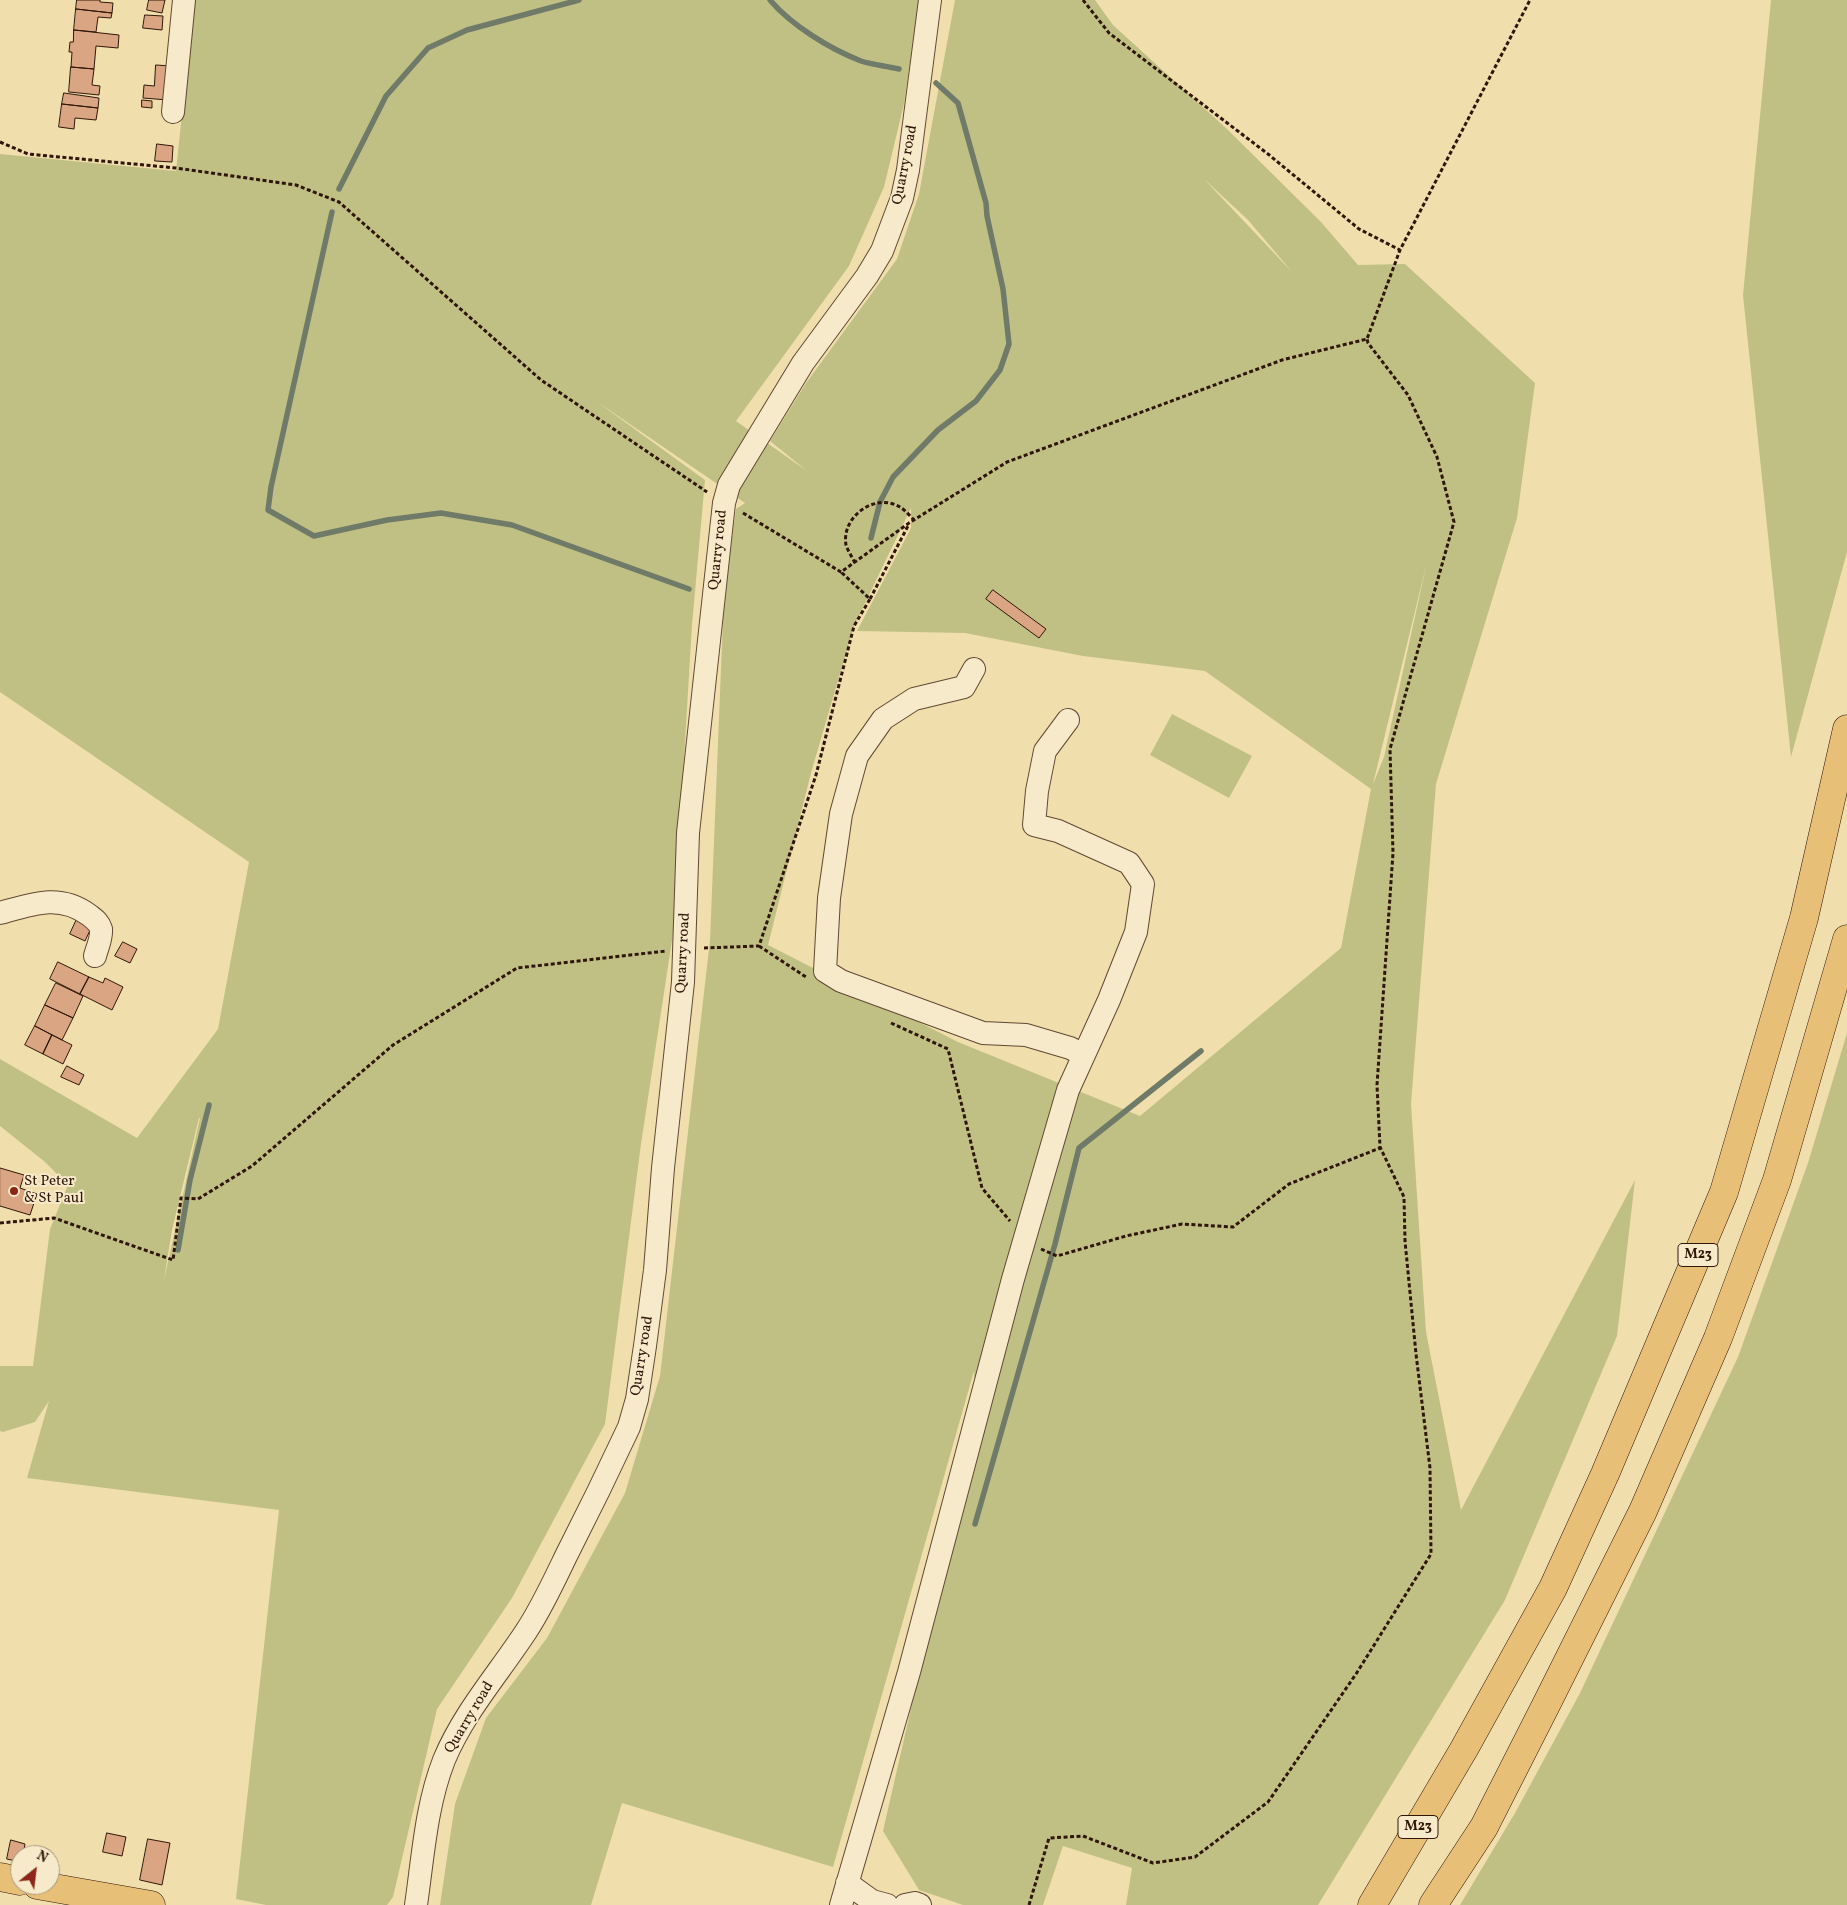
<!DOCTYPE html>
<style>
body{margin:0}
#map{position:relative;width:1847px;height:1905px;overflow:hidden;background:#f1dead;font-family:Vollkorn,serif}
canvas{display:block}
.north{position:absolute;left:10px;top:1845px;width:50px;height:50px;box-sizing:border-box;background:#f6eaca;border:1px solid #a6957d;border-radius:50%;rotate:29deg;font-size:14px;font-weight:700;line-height:20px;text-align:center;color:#2f1609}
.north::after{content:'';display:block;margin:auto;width:18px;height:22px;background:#8f2418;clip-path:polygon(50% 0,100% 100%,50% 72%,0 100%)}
</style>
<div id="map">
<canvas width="1847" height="1905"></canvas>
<div class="north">N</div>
</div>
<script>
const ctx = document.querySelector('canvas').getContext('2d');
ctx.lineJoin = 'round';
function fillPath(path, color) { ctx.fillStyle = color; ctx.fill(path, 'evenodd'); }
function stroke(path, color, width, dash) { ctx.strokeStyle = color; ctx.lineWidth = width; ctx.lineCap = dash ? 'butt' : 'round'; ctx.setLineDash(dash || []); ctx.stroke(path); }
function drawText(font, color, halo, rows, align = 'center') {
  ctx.font = font + ' Vollkorn,serif'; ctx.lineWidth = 4; ctx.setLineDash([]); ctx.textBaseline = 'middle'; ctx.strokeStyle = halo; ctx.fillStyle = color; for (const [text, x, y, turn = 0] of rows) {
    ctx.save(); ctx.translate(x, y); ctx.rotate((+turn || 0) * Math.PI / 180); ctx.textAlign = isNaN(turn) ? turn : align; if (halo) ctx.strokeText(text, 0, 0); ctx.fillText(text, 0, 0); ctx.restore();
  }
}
const green = new Path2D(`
 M194,0h725l-15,104 -20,83 -35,79 -113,155 71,50 -37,-30 36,-58 91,-124 22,-65 36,-194h140l18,25 114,104 94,93 37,43 47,-1 130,119 -18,135 -81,266 -25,320 15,228 35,178 174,-330 -18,156 -112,264 -187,305h-192l6,-37 -69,-22 -20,59h-80l-44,-15 -36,-59 92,-403 -1,-57 -141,496 -211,-64 -31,102h-151l15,-101 31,-86 61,-80 78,-145 35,-117 50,-436 14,-346 12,-85 9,-6 -149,-102 109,79 -13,145 -18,302 -33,217 -36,280 -93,174 -75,111 -44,188 -6,8h-121l-30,-6 43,-389 -252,-32 22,-77 -14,21 -32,10 -3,-1v-65h33l17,-137 18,-44 -23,-23 -45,-36v-67l137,79 81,-109 31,-167 -249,-170v-538l176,17zM1204,179l44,41 45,53zM911,508v20l-54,103 108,2 118,23 122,15 166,118 -30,159 -201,168 -182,-74 -190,-97 43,-172 43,-147zM1427,562l-43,195 -11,27zM199,1118h1l-36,162 8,-50z
 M1771,0h76v552l-56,205 -48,-462z
 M1172,714l80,42 -23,42 -79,-43z
 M1847,1033v872h-387l55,-92 65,-120 158,-336 70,-194z`);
const stream = new Path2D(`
 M770,0c21,25 60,49 91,61 12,4 26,5 38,8
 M339,189l47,-93 42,-48 39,-18 112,-30
 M332,212l-61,275 -3,23 46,26 73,-16 54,-7 71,12 177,64
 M871,538l9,-36 13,-25 45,-47 38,-29 24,-31 9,-26 -6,-55 -16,-73 -1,-13 -28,-100 -22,-20
 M178,1250l12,-70 19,-75
 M975,1524l80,-280 24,-96 122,-97`);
const building = new Path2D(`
 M77,0h23v2l13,1 -1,10 -36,-4z
 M149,0h16l-3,13 -15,-3z
 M76,9l36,4 -1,5 -13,-1 -2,15 -22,-2z
 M145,15l18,1 -1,14 -19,-2z
 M74,30l45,5 -1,13 -22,-2 -2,23 -23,-2 1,-15h-3l1,-10h3z
 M156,65l15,1 -3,34 -25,-2 1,-13 10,1z
 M71,67l23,2 -2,16 8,1 -1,9 -30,-3z
 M64,93l35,5 -1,10 -36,-4z
 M142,100l10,1v7l-10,-1z
 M62,104l36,4 -2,12 -21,-2 -1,11 -15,-2z
 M157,144l16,2 -1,16 -17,-1z
 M993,590l53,39 -7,9 -53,-39z
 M77,919l15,7 -7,15 -15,-7z
 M123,942l14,7 -7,14 -15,-7z
 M58,962l31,15 -9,17 -30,-15z
 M89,977l14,6 2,-5 18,9 -11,23 -32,-16z
 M56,983l27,13 -10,22 -28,-13z
 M45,1005l28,13 -11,22 -27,-14z
 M35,1026l17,9 -9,19 -18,-9z
 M52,1035l20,10 -9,19 -20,-10z
 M67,1066l17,9 -5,10 -18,-8z
 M0,1168l24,7 -4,13 17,6 -7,21 -30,-9z
 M107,1833l19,4 -4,19 -19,-4z
 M148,1839l22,4 -8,42 -22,-5z
 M11,1840l14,4 -2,11h-3v7l-13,-3z`);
const path = new Path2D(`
 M1083,0l26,33 159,121 91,75 41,21
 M0,142l28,12 148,14 120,17 43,17 202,178 166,112
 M743,513l98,59 68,-49 98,-61 275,-102 85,-21 33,-89 130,-250
 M855,563c-3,-6 -7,-12 -9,-18 -5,-28 29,-53 54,-38 5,3 10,9 14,13
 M870,599l39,-75
 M759,946l47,31
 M704,948l55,-2 57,-171 38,-149 16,-27 -29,-27
 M891,1023l57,26 34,139 28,33
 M0,1223l54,-5 119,42 8,-62 17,1 54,-33 141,-121 124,-77 149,-17
 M1041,1249l16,7 69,-20 56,-12 51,3 56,-43 91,-36
 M1029,1905l20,-67 34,-2 70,27 42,-6 73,-55 88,-128 75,-120 -1,-86 -14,-114 -11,-113 -1,-44 -24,-50 -3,-62 16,-232 -3,-104 64,-227 -17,-65 -29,-62 -40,-52 -1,-4`);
const minor = new Path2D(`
 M173,112l11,-112
 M974,669l-10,18 -50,12 -31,20 -26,37 -16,58 -12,84 -4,73 16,10 142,52 43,2 44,13 14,7
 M0,913c32,-9 60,-20 89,2 5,4 10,7 12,14 1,9 -4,19 -6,27
 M847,1883l25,18 15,4
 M416,1905c7,-48 10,-99 28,-145 20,-48 55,-87 83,-130 15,-23 27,-49 39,-74 22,-43 43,-86 63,-129l8,-28 8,-53 10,-76 8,-102 20,-186 5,-149 36,-330 5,-18 74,-122 64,-87 15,-25 20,-53 6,-28 22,-170
 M841,1905l68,-233 104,-393 55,-189 41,-90 27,-68 7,-48 -14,-21 -71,-32 -24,-6 3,-34 8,-40 23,-31
 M905,1905l10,-2 5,2`);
const major = new Path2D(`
 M0,1877l20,4
 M37,1885l114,20`);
const highway = new Path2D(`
 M1372,1905l92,-156 89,-161 52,-114 119,-282 80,-274 43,-189
 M1433,1905l51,-78 62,-122 97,-194 75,-173 59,-158 70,-241`);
const markers = [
 [14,1191,5,"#8f2418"]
];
const shields = [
 [1698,1255,40],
 [1418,1827,40]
];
const shieldNames = [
 ["M23",1698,1255],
 ["M23",1418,1827]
];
const streetNames = [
 ["Quarry road",906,165,-79],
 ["Quarry road",719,550,-84],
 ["Quarry road",684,953,-87],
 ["Quarry road",643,1356,-81],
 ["Quarry road",470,1718,-59]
];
const poiNames = [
 ["St Peter",24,1182],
 ["& St Paul",24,1199]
];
fillPath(green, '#c0c085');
stroke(stream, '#707a69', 5.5);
fillPath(building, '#daa583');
stroke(building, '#2f1609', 1);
stroke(minor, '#604832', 24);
stroke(major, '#2f1609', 29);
stroke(highway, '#2f1609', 29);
stroke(path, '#2f1609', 3, [4, 2.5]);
stroke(minor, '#f6eaca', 22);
stroke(major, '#e8bf76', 28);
stroke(highway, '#e8bf76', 28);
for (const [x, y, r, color] of markers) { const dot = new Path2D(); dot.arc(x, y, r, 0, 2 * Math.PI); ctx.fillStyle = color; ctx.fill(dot); stroke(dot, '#f6eaca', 2); }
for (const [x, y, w] of shields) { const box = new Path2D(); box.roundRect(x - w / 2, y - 11.5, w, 23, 4); ctx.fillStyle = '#f6eaca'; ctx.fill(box); stroke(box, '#2f1609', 1); }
drawText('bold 14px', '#2f1609', null, shieldNames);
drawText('15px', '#2f1609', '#f6eaca', streetNames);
drawText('15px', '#2f1609', '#f6eaca', poiNames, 'left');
</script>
